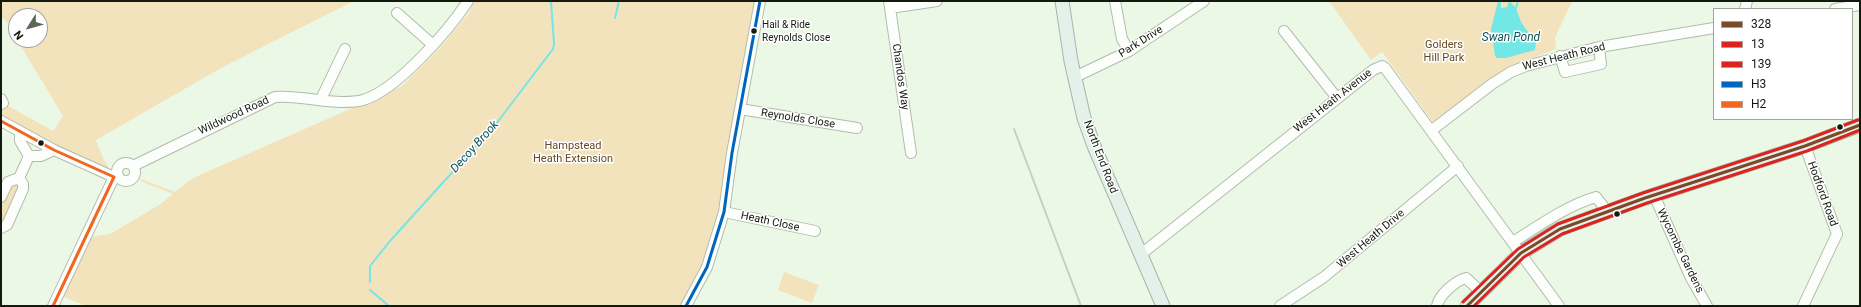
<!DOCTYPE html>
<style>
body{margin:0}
#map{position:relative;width:1861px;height:307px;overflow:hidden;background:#ecf8e6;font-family:Roboto,sans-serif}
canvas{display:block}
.frame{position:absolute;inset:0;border:2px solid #121a0f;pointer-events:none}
.legend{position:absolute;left:1713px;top:8px;width:140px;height:112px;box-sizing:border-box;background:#fff;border:1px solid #a0a39f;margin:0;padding:5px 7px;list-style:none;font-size:12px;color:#121a0f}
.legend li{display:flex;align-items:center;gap:8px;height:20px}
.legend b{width:20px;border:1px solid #a0a39f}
.north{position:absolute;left:8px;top:8px;width:40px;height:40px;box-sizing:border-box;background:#fff;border:1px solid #a0a39f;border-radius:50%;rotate:233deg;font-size:11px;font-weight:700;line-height:16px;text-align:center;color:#121a0f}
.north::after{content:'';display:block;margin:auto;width:14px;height:18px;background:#5e685a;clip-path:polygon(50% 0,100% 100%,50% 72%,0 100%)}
</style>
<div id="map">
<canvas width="1861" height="307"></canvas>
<div class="frame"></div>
<ul class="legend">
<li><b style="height:5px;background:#7a4b2a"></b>328</li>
<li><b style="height:5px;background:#dc241f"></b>13</li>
<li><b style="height:5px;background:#dc241f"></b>139</li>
<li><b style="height:5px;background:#0065bd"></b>H3</li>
<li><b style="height:5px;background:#f26522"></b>H2</li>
</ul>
<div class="north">N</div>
</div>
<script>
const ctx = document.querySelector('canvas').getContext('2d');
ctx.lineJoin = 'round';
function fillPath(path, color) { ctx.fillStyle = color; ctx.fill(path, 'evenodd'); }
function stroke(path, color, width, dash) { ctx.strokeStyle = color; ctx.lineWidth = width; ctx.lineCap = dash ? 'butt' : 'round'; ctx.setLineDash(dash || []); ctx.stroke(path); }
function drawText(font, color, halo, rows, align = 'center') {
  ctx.font = font + ' Roboto,sans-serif'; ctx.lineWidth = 3; ctx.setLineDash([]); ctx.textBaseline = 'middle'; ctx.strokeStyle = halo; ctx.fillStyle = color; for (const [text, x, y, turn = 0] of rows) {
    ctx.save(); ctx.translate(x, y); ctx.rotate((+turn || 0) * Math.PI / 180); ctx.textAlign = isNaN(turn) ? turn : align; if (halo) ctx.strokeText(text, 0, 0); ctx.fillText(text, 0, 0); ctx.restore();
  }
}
const green = new Path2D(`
 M1,1h353l-133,67 -125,72 7,18 11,19 -113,-56v-17l2,-1 50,28 10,-15 -46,-76h23v-24h-24v23l-9,-17 -6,-5z
 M474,1h286l-36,211 -38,94h-600l-27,-11 25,-57 26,-4 49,-29 14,-11 -33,-13 1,-2 34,13 18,-14 209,-92 37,-37 30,-36z
 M1329,1h243l-17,37 1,11 -47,18 -20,12 -56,43 -51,-70 -11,8z
 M10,184h10l-14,38 -5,2v-21z
 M784,272l35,13 -7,18 -34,-13z`);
const water = new Path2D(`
 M1498,1h3v7l6,-1 2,-6 7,7 5,14 15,21 -1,7 -29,8h-9l-2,-2 -4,-27z`);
const stream = new Path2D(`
 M1516,8l2,-7
 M615,18l4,-17
 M370,282v-16l20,-25 106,-117 57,-75 1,-5 -3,-43
 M370,290l19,16`);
const minor = new Path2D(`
 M889,1l22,152
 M1115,1l7,38 7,12
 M890,8l47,-7
 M1745,9l2,-8
 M1835,9l25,-4
 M397,13l36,32
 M1284,31l53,67
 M1560,56l5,16 36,-8 -2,-17
 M1075,77l54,-26 75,-50
 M1,99l2,4 -2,1
 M321,99l24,-50
 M740,109l117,19
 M1,121l53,29 60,27
 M1432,130l60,-46 19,-12 15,-6 73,-19 115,-19
 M20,131v10l9,15h12l13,-6
 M117 172a9 9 0 1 1 18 0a9 9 0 1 1-18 0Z
 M133,166l142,-69c23,-2 44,5 67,5 6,0 15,0 21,-2 34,-10 86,-70 105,-99
 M19,178l10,-22
 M1654,195l37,83 16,28
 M1,197l7,-15 11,-4 4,6v5l-16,36 -6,3
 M724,212l91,19
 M1513,242c27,-17 53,-36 83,-45l11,14
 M1140,255l233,-185 9,-4 3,2 174,238
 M53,306l61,-129 4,-2
 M686,306l21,-39 17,-55 8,-59 28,-152
 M1280,306l44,-29 134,-111
 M1437,306c2,-11 18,-25 29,-28l15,14
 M1803,306l34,-72 -32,-88`);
const major = new Path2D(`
 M1062,1l9,60 13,57 10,28 69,160
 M1467,306l54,-53 39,-24 85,-31 160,-52 55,-21`);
const rail = new Path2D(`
 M1014,129l67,177`);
const bus1 = new Path2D(`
 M1467,306l54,-53 39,-24 85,-31 160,-52 55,-21`);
const bus2 = new Path2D(`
 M1474,306l50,-49 38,-23 85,-31 160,-52 53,-21`);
const bus3 = new Path2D(`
 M1463,302l55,-53 40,-25 85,-31 160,-52 55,-21`);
const bus4 = new Path2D(`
 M686,306l21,-39 17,-55 8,-59 28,-152`);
const bus5 = new Path2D(`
 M1,121l53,29 60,27 -61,129`);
const markers = [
 [754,31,3.5,"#121a0f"],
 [1840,127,3.5,"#121a0f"],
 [41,143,3.5,"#121a0f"],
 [1617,214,3.5,"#121a0f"]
];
const busNames = [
 ["Hail & Ride",762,25],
 ["Reynolds Close",762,38]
];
const streetNames = [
 ["Park Drive",1141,42,-32],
 ["West Heath Road",1564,57,-14],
 ["Chandos Way",900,77,82],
 ["West Heath Avenue",1333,101,-38],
 ["Wildwood Road",234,116,-25],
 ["Reynolds Close",798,119,9],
 ["North End Road",1100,157,69],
 ["Hodford Road",1822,194,70],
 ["Heath Close",770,222,12],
 ["West Heath Drive",1371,239,-40],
 ["Wycombe Gardens",1680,251,64]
];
const parkNames = [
 ["Golders",1444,45],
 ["Hill Park",1444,58],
 ["Hampstead",573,146],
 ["Heath Extension",573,159]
];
const waterNames = [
 ["Swan Pond",1511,38],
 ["Decoy Brook",475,147,-48]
];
fillPath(green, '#f3e3bd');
fillPath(water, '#72e7e6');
stroke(stream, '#72e7e6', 2);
stroke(minor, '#b2bbad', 12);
stroke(major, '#a1b7a9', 15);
stroke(minor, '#fcfefb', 10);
stroke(major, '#e4f0ea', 13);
stroke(rail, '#c9cdc7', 2);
stroke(bus1, '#7a4b2a', 3);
stroke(bus2, '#dc241f', 3);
stroke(bus3, '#dc241f', 3);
stroke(bus4, '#0065bd', 3);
stroke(bus5, '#f26522', 3);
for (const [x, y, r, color] of markers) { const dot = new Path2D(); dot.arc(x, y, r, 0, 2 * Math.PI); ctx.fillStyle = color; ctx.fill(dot); stroke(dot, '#fff', 1.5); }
drawText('10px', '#121a0f', '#fff', busNames, 'left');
drawText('11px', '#121a0f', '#fff', streetNames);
drawText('11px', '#634a25', '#fff', parkNames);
drawText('italic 12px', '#0e5255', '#fff', waterNames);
</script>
